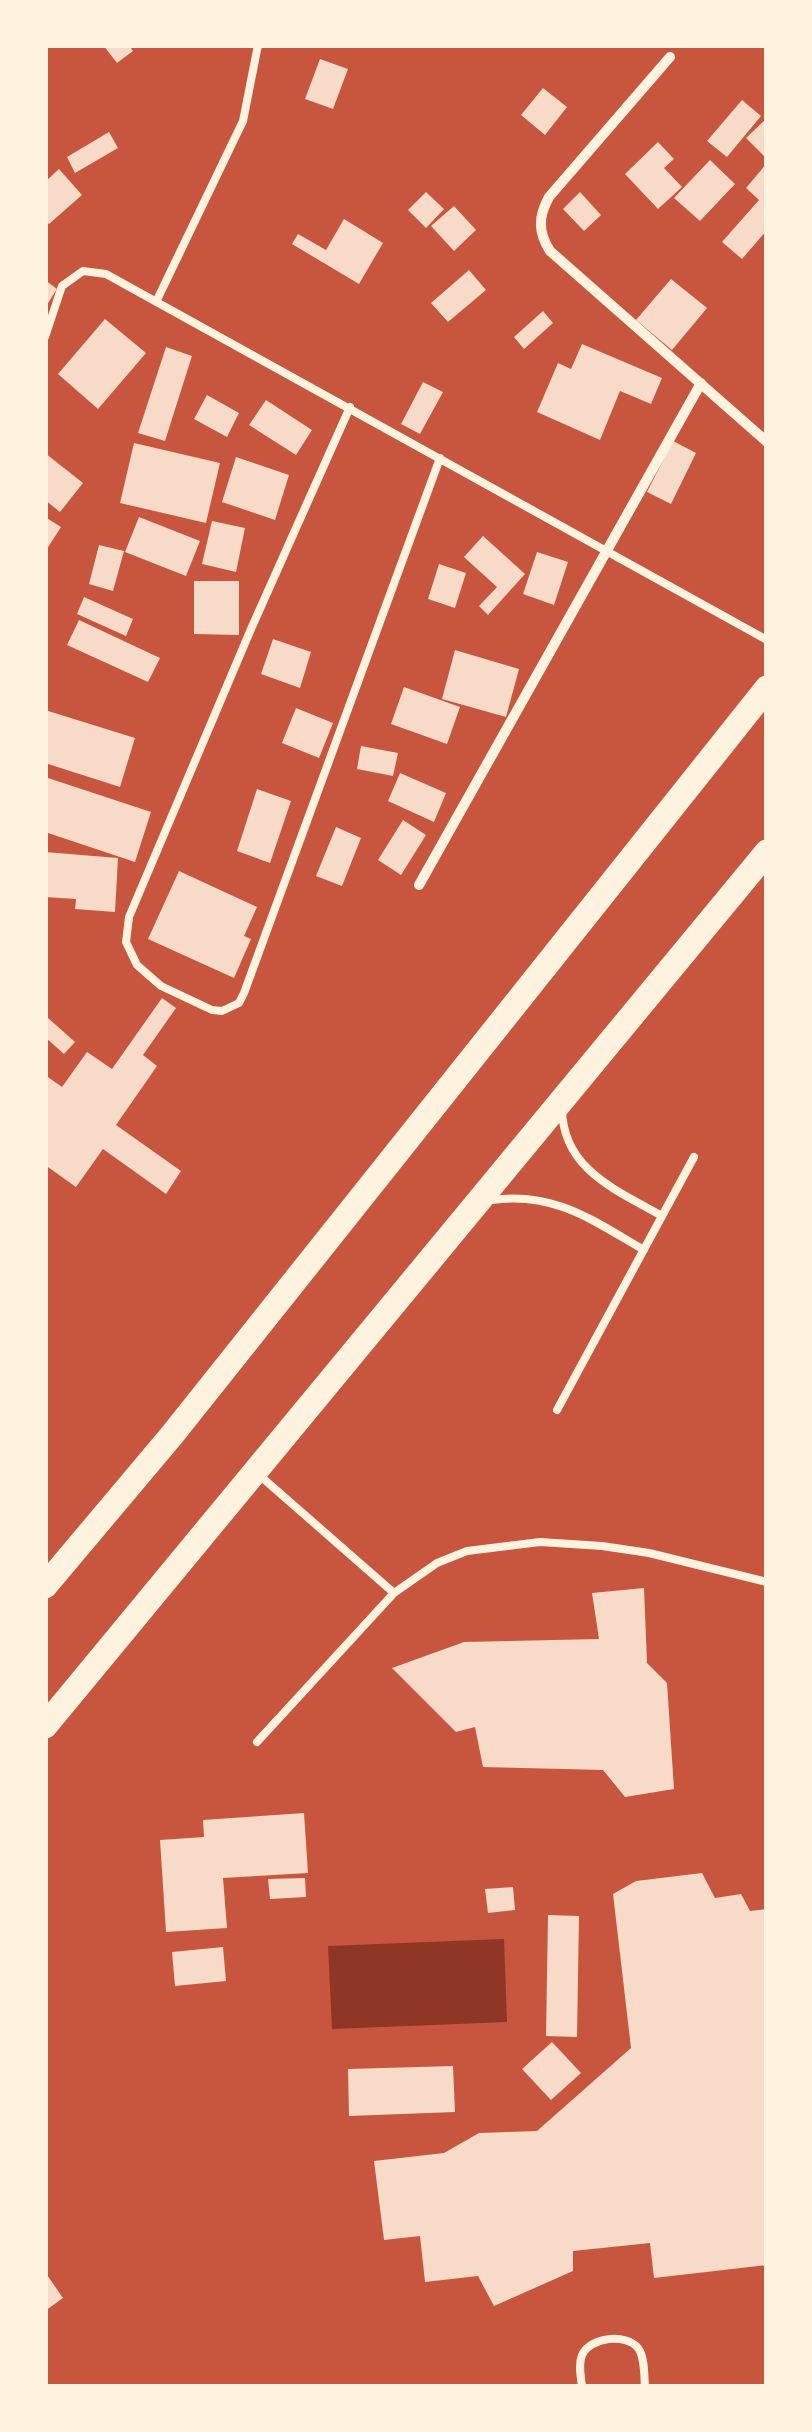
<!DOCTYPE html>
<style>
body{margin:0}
#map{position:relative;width:812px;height:2432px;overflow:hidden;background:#c8553d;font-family:Arial,sans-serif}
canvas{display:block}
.frame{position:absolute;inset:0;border:48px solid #fff3e0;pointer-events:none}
</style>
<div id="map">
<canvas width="812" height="2432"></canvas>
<div class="frame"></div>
</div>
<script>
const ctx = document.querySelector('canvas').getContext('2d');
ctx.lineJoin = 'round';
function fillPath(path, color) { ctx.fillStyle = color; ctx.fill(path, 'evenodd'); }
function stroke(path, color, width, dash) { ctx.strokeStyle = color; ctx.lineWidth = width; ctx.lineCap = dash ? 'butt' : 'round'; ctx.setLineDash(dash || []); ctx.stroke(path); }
const water = new Path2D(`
 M504,1939l3,83 -175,7 -4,-83z`);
const building = new Path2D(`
 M103,45h26l4,6 -16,12z
 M320,59l28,10 -15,40 -28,-10z
 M543,88l24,19 -22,28 -24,-20z
 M742,100l19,16 -34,41 -20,-16z
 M767,118v37l-2,2 -19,-19z
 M109,132l9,16 -43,25 -8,-16z
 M658,142l16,17 -10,9 18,19 -24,22 -33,-35z
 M710,160l25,24 -35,37 -26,-23z
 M767,163v67l-25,29 -20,-17 37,-42 -13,-12z
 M59,169l23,26 -33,29 -4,-4v-38z
 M426,192l18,17 -18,19 -18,-18z
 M580,192l21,23 -17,16 -21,-22z
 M454,206l22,24 -22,21 -23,-25z
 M344,219l39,24 -24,41 -67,-40 6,-10 28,16z
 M469,270l17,20 -38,32 -17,-19z
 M671,279l36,29 -35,42 -36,-30z
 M45,280l12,9 -12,19z
 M543,311l10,12 -29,26 -10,-12z
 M105,319l41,34 -48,56 -40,-35z
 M582,344l80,34 -11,26 -31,-13 -20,49 -63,-28 21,-49 13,6z
 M166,347l26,9 -27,85 -27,-8z
 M423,382l20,10 -23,42 -19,-10z
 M207,395l32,18 -12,24 -33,-18z
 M266,400l46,30 -16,25 -47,-30z
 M673,441l23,12 -25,51 -24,-12z
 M134,443l86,20 -14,60 -86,-20z
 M45,453l38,30 -23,29 -15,-12z
 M236,457l53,18 -14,45 -53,-18z
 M45,517l16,10 -16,25z
 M139,517l61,24 -14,35 -61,-24z
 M212,521l33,7 -9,44 -34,-8z
 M483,536l42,38 -37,41 -9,-9 18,-19 -33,-30z
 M99,545l25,6 -11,40 -24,-7z
 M537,552l31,10 -14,43 -31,-11z
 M439,564l27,9 -11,35 -27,-9z
 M194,581h45v54l-45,-1z
 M84,597l49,22 -7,17 -49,-22z
 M79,620l81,38 -12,24 -81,-37z
 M273,639l38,13 -11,36 -39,-14z
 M455,650l64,19 -13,48 -64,-18z
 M404,687l56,20 -13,37 -56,-20z
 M296,708l37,15 -14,35 -37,-15z
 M45,710l90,28 -15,49 -75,-24z
 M361,746l37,7 -5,23 -36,-7z
 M400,773l46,20 -12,29 -46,-21z
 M45,777l106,35 -16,50 -90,-30z
 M257,789l34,12 -21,62 -33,-12z
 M403,820l23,15 -25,40 -23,-15z
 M336,827l25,11 -19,48 -26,-10z
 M45,852l73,6 -3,54 -40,-3 1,-10 -31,-2z
 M179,871l78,36 -13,29 7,3 -17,39 -86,-39z
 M162,998l14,10 -33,47 14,11 -41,59 65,46 -15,23 -63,-45 -27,38 -31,-22v-90l17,12 25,-35 25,17z
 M48,1018l27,24 -11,12 -19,-17v-15z
 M644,1588l3,75 20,20 7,106 -49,8 -22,-27 -120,-3 -8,-40 -19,5 -64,-64 72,-26 135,-3 -7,-46z
 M304,1813l4,60 -85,5 4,50 -61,4 -6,-92 44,-3 -1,-17z
 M702,1873l13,25 26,-4 9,17 17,-2v356l-113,13 -4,-35 -77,8v20l-79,35 -16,-30 -53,6 -5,-46 -36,4 -10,-79 70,-8 35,-20 58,-2 94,-83 -18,-154 23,-13z
 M305,1878l1,19 -36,2 -2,-20z
 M513,1887l2,23 -27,3 -3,-24z
 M548,1915l31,1 -2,121 -31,-1z
 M223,1947l3,34 -51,5 -3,-34z
 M552,2042l29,31 -30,27 -29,-31z
 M453,2066l2,46 -106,4 -1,-47z
 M45,2272l18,26 -18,13z`);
const service = new Path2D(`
 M156,302l87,-181 15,-76
 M45,337l17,-51 21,-15 23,3 661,366
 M350,407l-99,222 -122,288 -3,25 11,23 24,21 51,24 10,1 17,-8 5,-10 196,-535
 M562,1109c1,61 55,81 100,107
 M491,1200c63,-9 101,20 153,50
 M557,1410l137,-253
 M258,1474l136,119
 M257,1742l137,-149 43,-30 30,-12 73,-9 62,4 47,7 118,29
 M582,2387c-1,-10 -4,-22 0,-32 8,-18 44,-22 56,-7 7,9 6,27 7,39`);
const minor = new Path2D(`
 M670,57l-121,140c-11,20 -11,35 1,54l217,191
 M419,885l282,-502`);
const primary = new Path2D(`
 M45,1586l127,-151 595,-747
 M45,1726l722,-874`);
fillPath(water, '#8f3625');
fillPath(building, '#f7dbc8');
stroke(service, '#fff3e0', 8);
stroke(minor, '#fff3e0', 10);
stroke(primary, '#fff3e0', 25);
</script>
